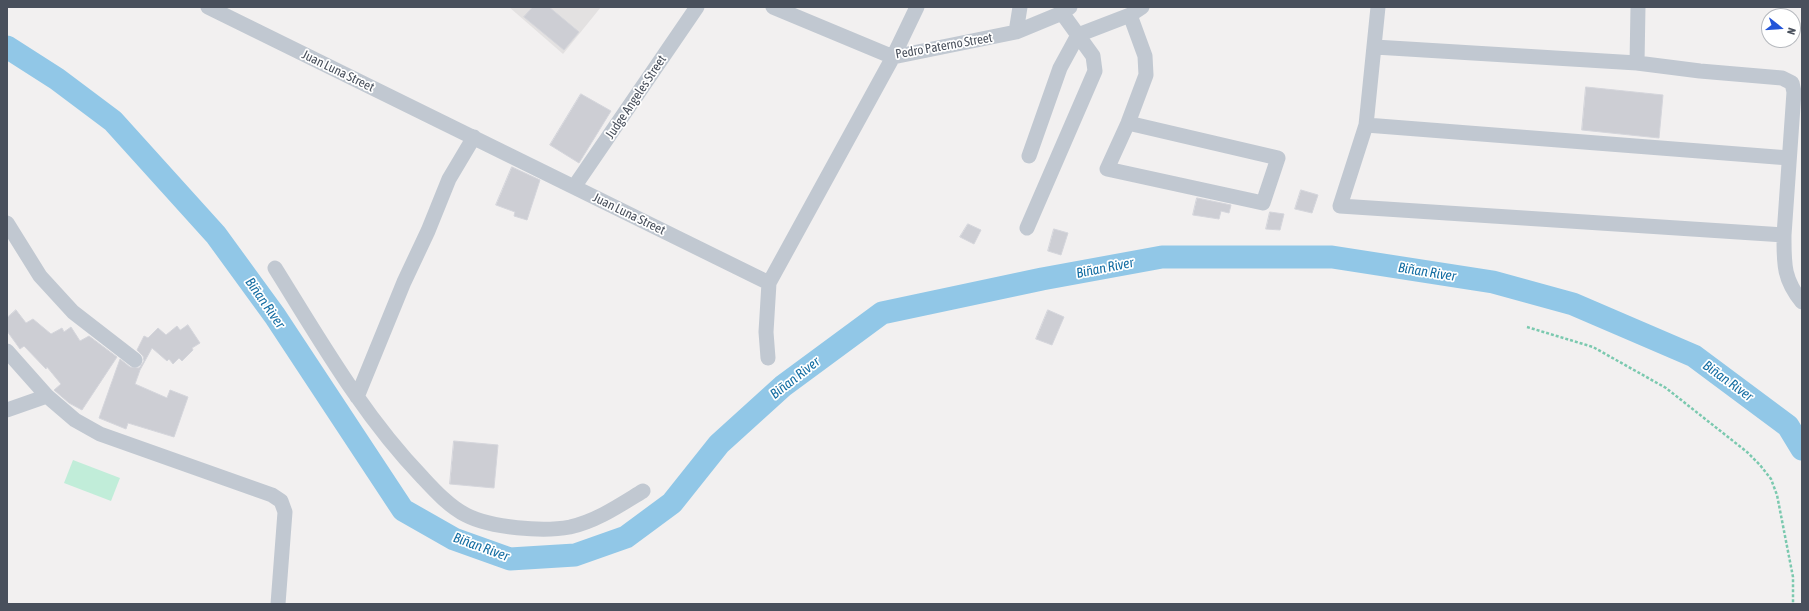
<!DOCTYPE html>
<meta charset="utf-8">
<style>
body{margin:0}
#map{position:relative;width:1809px;height:611px;overflow:hidden;background:#f2f0f0;font-family:"Asap Condensed",sans-serif}
canvas{display:block}
.frame{position:absolute;inset:0;border:8px solid #49505c;pointer-events:none}
.north{position:absolute;left:1761px;top:8px;width:40px;height:40px;box-sizing:border-box;background:#fff;border:1px solid #b6b9be;border-radius:50%;rotate:107deg;font-size:11px;font-weight:700;line-height:16px;text-align:center;color:#49505c}
.north::after{content:'';display:block;margin:auto;width:14px;height:18px;background:#2455d8;clip-path:polygon(50% 0,100% 100%,50% 72%,0 100%)}
</style>
<div id="map">
<canvas width="1809" height="611"></canvas>
<div class="frame"></div>
<div class="north">N</div>
</div>
<script>
const ctx = document.querySelector('canvas').getContext('2d');
ctx.lineJoin = 'round';
function fillPath(path, color) { ctx.fillStyle = color; ctx.fill(path, 'evenodd'); }
function stroke(path, color, width, dash) { ctx.strokeStyle = color; ctx.lineWidth = width; ctx.lineCap = dash ? 'butt' : 'round'; ctx.setLineDash(dash || []); ctx.stroke(path); }
function drawText(font, color, halo, rows, align = 'center') {
  ctx.font = font + ' "Asap Condensed",sans-serif'; ctx.lineWidth = 3.5; ctx.setLineDash([]); ctx.textBaseline = 'middle'; ctx.strokeStyle = halo; ctx.fillStyle = color; for (const [text, x, y, turn = 0] of rows) {
    ctx.save(); ctx.translate(x, y); ctx.rotate((+turn || 0) * Math.PI / 180); ctx.textAlign = isNaN(turn) ? turn : align; if (halo) ctx.strokeText(text, 0, 0); ctx.fillText(text, 0, 0); ctx.restore();
  }
}
const education = new Path2D(`
 M509,7h92l-38,47z`);
const green = new Path2D(`
 M73,460l47,18 -9,23 -47,-18z`);
const river = new Path2D(`
 M7,47l50,32 56,42 103,114 59,81 128,194 51,29 56,20 65,-4 51,-18 46,-34 47,-59 64,-58 99,-73 160,-34 120,-22h170l161,25 80,22 121,52 94,70 14,23`);
const building = new Path2D(`
 M533,7h16l30,25 -15,18 -40,-33z
 M1586,87l77,8 -4,43 -77,-8z
 M581,94l30,17 -32,52 -29,-18z
 M512,167l28,13 -13,40 -13,-4 1,-4 -19,-7z
 M1301,190l17,5 -6,18 -17,-4z
 M1197,198l34,7 -2,8 -8,-2 -2,8 -26,-4z
 M1270,212l14,2 -4,16 -14,-1z
 M968,224l13,6 -7,14 -14,-7z
 M1054,229l14,4 -7,22 -13,-4z
 M16,310l10,13 7,-4 18,15 11,-6 2,4 7,-5 9,14 9,-5 28,21 -35,53 -13,-7 -15,-13 7,-6 -14,-17 -1,2 -22,-23 -4,3 -13,-18v-13z
 M1048,310l16,7 -12,28 -16,-6z
 M188,325l12,18 -8,5 1,2 -11,11 -3,-3 -6,6 -4,-5 -2,2 -15,-13 -12,22 -5,14 32,14 3,-8 18,7 -14,40 -46,-14 -2,6 -27,-11 21,-59 10,8 9,1 5,-7 -1,-5 -6,-6 7,-14 4,2 10,-10 8,7 11,-9 3,4z
 M454,441l44,4 -4,43 -44,-4z`);
const path = new Path2D(`
 M1527,327l66,20 73,41 81,64 13,13 11,14 6,16 16,82v27`);
const minor = new Path2D(`
 M208,7l561,276
 M773,7l120,50 123,-25 46,-19 8,-6
 M1016,32l4,-25
 M1375,47l262,16 63,8 82,7 10,5 2,9 -10,143 -444,-29 26,-81 12,-118
 M1637,63l1,-56
 M1128,123l150,35 -15,45 -156,-34 21,-46 18,-48 -1,-19 -15,-41
 M1366,125l423,33
 M1029,156l31,-88 18,-33 52,-20 12,-8
 M574,187l123,-180
 M7,223l33,53 33,36 62,48
 M1027,228l68,-157 -2,-15 -31,-43
 M1784,235c0,28 -1,44 18,67
 M275,268c45,72 88,148 148,210 12,13 27,29 43,37 25,13 77,17 104,12 27,-6 50,-22 73,-36
 M7,351l40,45 28,24 25,14 172,61 9,6 4,11 -7,92
 M768,358l-2,-26 3,-49 124,-226 24,-50
 M357,397l47,-115 24,-51 21,-52 25,-42
 M7,410l40,-14`);
const streetNames = [
 ["Pedro Paterno Street",944,46,-10],
 ["Juan Luna Street",338,71,26],
 ["Judge Angeles Street",636,97,-56],
 ["Juan Luna Street",629,214,26]
];
const waterNames = [
 ["Biñan River",1105,268,-11],
 ["Biñan River",1427,272,9],
 ["Biñan River",265,303,55],
 ["Biñan River",795,378,-38],
 ["Biñan River",1728,381,36],
 ["Biñan River",481,547,20]
];
fillPath(education, '#e3e1e1');
fillPath(green, '#c1edd9');
stroke(river, '#91c7e7', 23);
fillPath(building, '#cdced4');
stroke(building, '#d4d5db', 1);
stroke(path, '#7bc9af', 2.5, [3, 2]);
stroke(minor, '#c1c8d1', 15);
drawText('13px', '#49505c', '#fff', streetNames);
drawText('italic 14px', '#156ea3', '#fff', waterNames);
</script>
